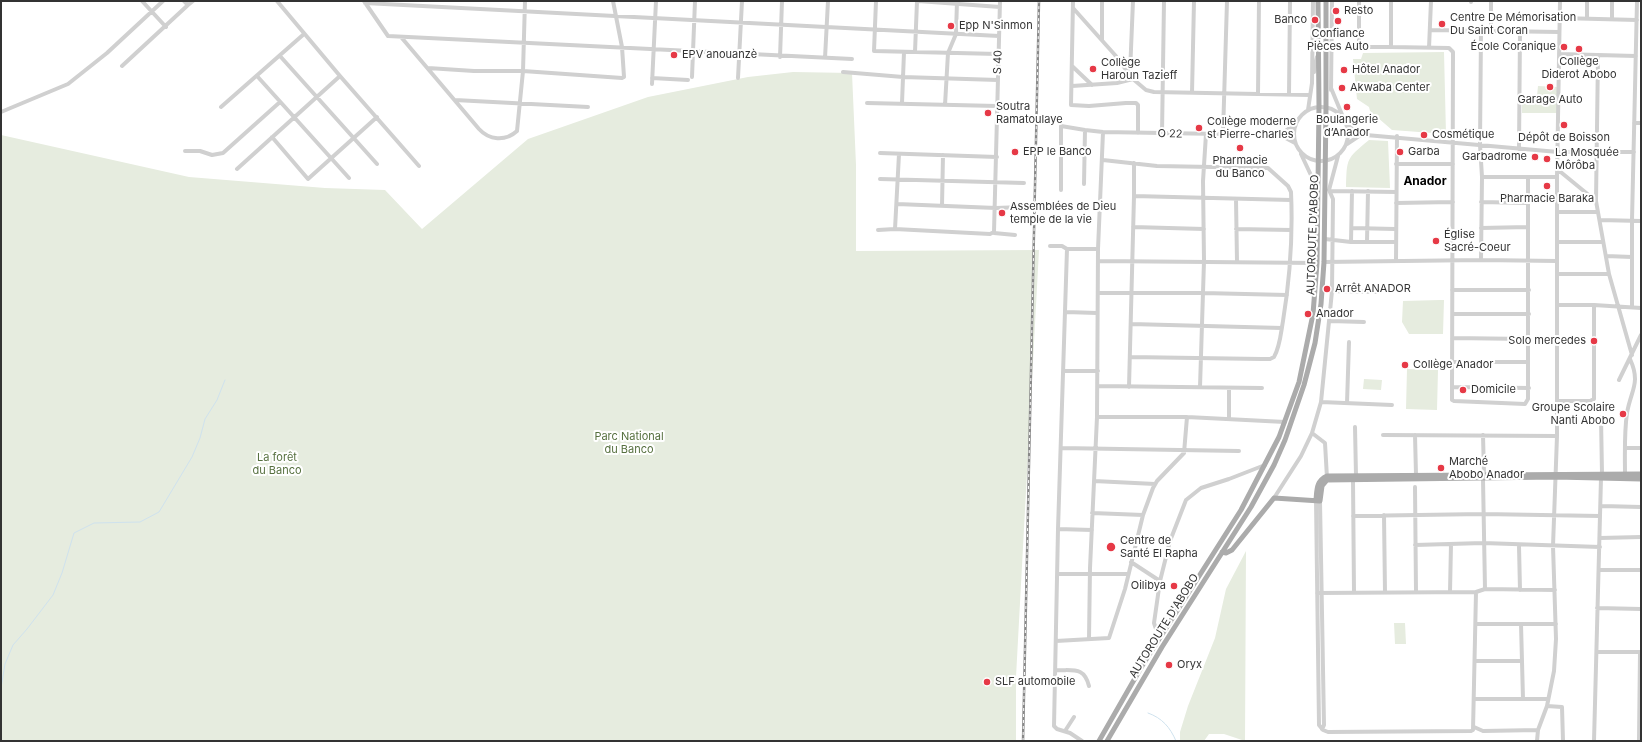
<!DOCTYPE html>
<meta charset="utf-8">
<style>
body{margin:0}
#map{position:relative;width:1642px;height:742px;overflow:hidden;background:#fff;font-family:Inter,sans-serif}
canvas{display:block}
.frame{position:absolute;inset:0;border:2px solid #333;pointer-events:none}
</style>
<div id="map">
<canvas width="1642" height="742"></canvas>
<div class="frame"></div>
</div>
<script>
const ctx = document.querySelector('canvas').getContext('2d');
ctx.lineJoin = 'round';
function fillPath(path, color) { ctx.fillStyle = color; ctx.fill(path, 'evenodd'); }
function stroke(path, color, width, dash) { ctx.strokeStyle = color; ctx.lineWidth = width; ctx.lineCap = dash ? 'butt' : 'round'; ctx.setLineDash(dash || []); ctx.stroke(path); }
function drawText(font, color, halo, rows, align = 'center') {
  ctx.font = font + ' Inter,sans-serif'; ctx.lineWidth = 4; ctx.setLineDash([]); ctx.textBaseline = 'middle'; ctx.strokeStyle = halo; ctx.fillStyle = color; for (const [text, x, y, turn = 0] of rows) {
    ctx.save(); ctx.translate(x, y); ctx.rotate((+turn || 0) * Math.PI / 180); ctx.textAlign = isNaN(turn) ? turn : align; if (halo) ctx.strokeText(text, 0, 0); ctx.fillText(text, 0, 0); ctx.restore();
  }
}
const green = new Path2D(`
 M1444,52l2,82 -54,-4 -22,-19 -1,-4 -12,-8 -4,-40h8l2,-6z
 M793,72l59,1 4,92v86l183,-1 -23,427v64h-1015v-606l188,42 136,11 60,2 37,39 106,-90 120,-42 100,-20z
 M1538,86l20,1v26h-36v-17h15z
 M1369,140l19,1 2,47 -44,-1c1,-29 0,-28 23,-47z
 M1440,300h4l-1,34h-34l-7,-12 1,-21z
 M1407,369l31,1 -1,40 -31,-1z
 M1364,379l18,1 -1,10 -18,-1z
 M1246,551l-1,190 -21,-7h-15l-5,7h-24v-9l8,-26 27,-68 11,-49z
 M1394,623h11l1,21h-11z`);
const stream = new Path2D(`
 M1,688l4,-24 8,-19 14,-16 26,-34 9,-22 12,-40 20,-10 46,-1 19,-10 33,-55 8,-19 5,-19 12,-19 8,-20
 M1148,713c14,5 22,14 28,28`);
const minor = new Path2D(`
 M142,1l24,26
 M277,1l63,75 79,90
 M364,1l24,35 464,23
 M876,1l-2,50 124,3
 M918,1l82,6
 M1073,1l-2,104 18,1 37,-3h10l2,2v28
 M1359,1v44l3,2h29v-46
 M1471,2v-1
 M365,3l634,33
 M188,5l5,-4
 M1073,8l42,47 18,24 13,11 8,2 156,3
 M1560,18l77,2
 M1587,19v-18
 M1612,19v-18
 M1430,30l129,2
 M1491,30v-29
 M401,37l78,92c10,11 26,13 38,2l6,-60 2,-70
 M1102,40v-39
 M1391,47l58,1 4,4 -1,335v13l2,1 71,3 3,-5v-222
 M1429,48l2,-47
 M915,52l2,-51
 M1559,54l77,2
 M1598,55l-2,146 13,73 23,81
 M280,56l97,108
 M780,57l2,-56
 M825,58l3,-57
 M122,66l66,-61 -4,-4
 M1072,66l20,19
 M428,68l46,3h49l99,7 2,-1 -2,-30 -9,-46
 M843,72l60,5 95,3
 M1314,72l3,-15
 M1130,73l3,-72
 M257,76l92,102
 M692,77l3,-76
 M652,78l36,2
 M738,78l4,-77
 M652,84l4,-83
 M1312,84l1,-83
 M1072,86l45,-3 16,-4
 M1331,88l12,29
 M1331,90l1,-89
 M1192,93l2,-92
 M1258,94l1,-93
 M1289,95l1,-94
 M455,100l133,7
 M867,103l130,3
 M902,103l2,-51
 M945,105l3,-52 8,-19 1,-33
 M1294 134a27 27 0 1 1 54 0a27 27 0 1 1-54 0Z
 M221,107l83,-73
 M1308,110l4,-27
 M1,112l67,-28 39,-31 56,-52
 M1634,123h7
 M1347,124l8,7 8,3
 M1162,134l2,-133
 M1223,134l4,-133
 M1280,135l14,-10
 M272,137l36,42 69,-62
 M1347,144l12,-8 7,-1 192,17h76
 M1519,149l1,-118
 M185,151h15l12,4 11,-2 57,-51
 M880,153l117,4
 M1301,154l16,34
 M1103,160l54,6 111,2 20,18 3,6c2,43 -1,86 -8,129 -2,11 -3,26 -9,36l-4,2h-8l-132,-2
 M1396,164h57
 M237,169l103,-93
 M1557,169l39,32
 M1482,177h75
 M880,179l144,4
 M1084,184l1,-54
 M1061,190v-64l24,4 18,2 177,3 15,8
 M1331,191l65,1
 M1134,196v-33
 M1236,199l1,63
 M1481,202l47,1
 M1396,203l57,-1
 M897,204l99,4 26,-1
 M942,206l1,-51
 M1557,212h40
 M1600,220l41,1
 M1133,227l71,2
 M1352,228l43,1
 M1481,228l47,-1
 M895,229l4,-75
 M1236,229l55,1
 M878,230l17,-1 95,5 4,-2 6,-231
 M994,233l21,2
 M1325,239l26,3h44
 M1367,241l1,-50
 M1351,242l1,-51
 M1557,242h46
 M1050,246h12l5,3h31
 M1067,249l-9,280 -4,197 3,3 13,4 12,8
 M1606,256l26,1
 M1481,260l1,-83 -2,-32 1,-115
 M1098,261l219,2
 M1396,261l1,-125
 M1324,262l157,-2 76,1
 M1557,274h52
 M1452,290h77
 M1332,291l46,1
 M1099,293h104l84,2
 M1557,305h37l47,3
 M1632,307v-87l5,-219
 M1066,312l31,1
 M1453,314h76
 M1330,321l34,1
 M1131,324l151,4
 M1452,338l76,1
 M1452,362h76
 M1063,371h35
 M1619,380l22,-45
 M1098,386l164,2
 M1129,387l5,-191 157,4
 M1200,387l4,-126 -1,-80 3,-47
 M1452,387l77,1
 M1557,401h33l4,-2v-94
 M1321,402l71,3
 M1347,403l2,-61
 M1097,417h90l98,5
 M1601,417l1,57
 M1229,419v-31
 M1355,427l1,49
 M1312,433l13,10 2,35
 M1383,435l174,1
 M1415,435l1,40
 M1483,435l1,39
 M1061,448l178,3
 M1625,448h16
 M1625,476c0,-20 -1,-43 2,-63 4,-23 14,-30 3,-54
 M1483,479l2,110
 M1353,480l1,113
 M1094,481l61,3
 M1415,487l1,105
 M1274,498l27,-42 11,-23 9,-31 11,-111 1,-92 -4,-9 9,-34
 M1316,500l3,225 4,5 5,2 143,-1 2,-1 3,-138 -159,1
 M1320,501l4,224 -2,4
 M1602,506l39,1
 M1092,513l51,2
 M1384,515l1,78
 M1353,516l130,-2 117,2
 M1058,529l34,1
 M1600,538l41,-1
 M1415,545l68,-2 117,4
 M1519,546l1,44
 M1131,562l29,19
 M1600,570h41
 M1058,574h70
 M1450,592l1,-48
 M1476,592l9,-3 70,1
 M1597,608l44,1
 M1476,624h45
 M1162,634l-6,-5 -2,-6 6,-42 10,-40 16,-41 15,-12 28,-9 36,-14
 M1089,639l1,-71 7,-151 1,-168 5,-117
 M1056,641l53,-3 16,-49 18,-74 10,-27 4,-7 27,-28 3,-36
 M1597,652h44
 M1475,661h47
 M1056,670c17,1 28,-4 33,16
 M1475,699h73
 M1523,699l-2,-75h35
 M1547,706l15,1 1,34
 M1474,727l9,4 55,-1
 M1065,731l9,-14
 M1537,741l1,-11 9,-24 7,-35 2,-32 -3,-93 4,-110v-259l3,-176
 M1594,741l7,-263
 M1639,741l1,-89`);
const major = new Path2D(`
 M1316,500c1,-10 0,-19 11,-24l314,-2
 M1222,552l4,1 6,-3 42,-52 46,3 2,-15 5,-6 229,-3 85,2
 M1099,741l43,-75 99,-156 38,-73 20,-55 14,-68 4,-51 2,-156 -1,-106
 M1107,741l55,-94 89,-140 23,-42 11,-25 19,-55 11,-42 6,-39 3,-42 2,-155v-106`);
const rail = new Path2D(`
 M1023,741l16,-740`);
const markers = [
 [1336,11,4,"#e63946"],
 [1315,20,4,"#e63946"],
 [1338,21,4,"#e63946"],
 [1442,24,4,"#e63946"],
 [951,26,4,"#e63946"],
 [1564,47,4,"#e63946"],
 [1579,49,4,"#e63946"],
 [674,55,4,"#e63946"],
 [1093,69,4,"#e63946"],
 [1344,70,4,"#e63946"],
 [1550,87,4,"#e63946"],
 [1342,88,4,"#e63946"],
 [1347,107,4,"#e63946"],
 [988,113,4,"#e63946"],
 [1564,125,4,"#e63946"],
 [1199,128,4,"#e63946"],
 [1424,135,4,"#e63946"],
 [1240,148,4,"#e63946"],
 [1015,152,4,"#e63946"],
 [1400,152,4,"#e63946"],
 [1535,157,4,"#e63946"],
 [1547,159,4,"#e63946"],
 [1547,186,4,"#e63946"],
 [1002,213,4,"#e63946"],
 [1436,241,4,"#e63946"],
 [1327,289,4,"#e63946"],
 [1308,314,4,"#e63946"],
 [1594,341,4,"#e63946"],
 [1405,365,4,"#e63946"],
 [1463,390,4,"#e63946"],
 [1623,414,4,"#e63946"],
 [1441,468,4,"#e63946"],
 [1111,547,5,"#e63946"],
 [1174,586,4,"#e63946"],
 [1169,665,4,"#e63946"],
 [987,682,4,"#e63946"]
];
const poiNames = [
 ["Resto",1344,11],
 ["Centre De Mémorisation",1450,18],
 ["Du Saint Coran",1450,31],
 ["Banco",1307,20,"right"],
 ["Epp N'Sinmon",959,26],
 ["Confiance",1338,34,"center"],
 ["Pièces Auto",1338,47,"center"],
 ["École Coranique",1556,47,"right"],
 ["EPV anouanzè",682,55],
 ["Collège",1579,62,"center"],
 ["Diderot Abobo",1579,75,"center"],
 ["Collège",1101,63],
 ["Haroun Tazieff",1101,76],
 ["Hôtel Anador",1352,70],
 ["Akwaba Center",1350,88],
 ["Garage Auto",1550,100,"center"],
 ["Soutra",996,107],
 ["Ramatoulaye",996,120],
 ["Boulangerie",1347,120,"center"],
 ["d’Anador",1347,133,"center"],
 ["Collège moderne",1207,122],
 ["st Pierre-charles",1207,135],
 ["Cosmétique",1432,135],
 ["Dépôt de Boisson",1564,138,"center"],
 ["EPP le Banco",1023,152],
 ["Garba",1408,152],
 ["La Mosquée",1555,153],
 ["Môrôba",1555,166],
 ["Garbadrome",1527,157,"right"],
 ["Pharmacie",1240,161,"center"],
 ["du Banco",1240,174,"center"],
 ["Pharmacie Baraka",1547,199,"center"],
 ["Assemblées de Dieu",1010,207],
 ["temple de la vie",1010,220],
 ["Église",1444,235],
 ["Sacré-Coeur",1444,248],
 ["Arrêt ANADOR",1335,289],
 ["Anador",1316,314],
 ["Solo mercedes",1586,341,"right"],
 ["Collège Anador",1413,365],
 ["Domicile",1471,390],
 ["Groupe Scolaire",1615,408,"right"],
 ["Nanti Abobo",1615,421,"right"],
 ["Marché",1449,462],
 ["Abobo Anador",1449,475],
 ["Centre de",1120,541],
 ["Santé El Rapha",1120,554],
 ["Oilibya",1166,586,"right"],
 ["Oryx",1177,665],
 ["SLF automobile",995,682]
];
const streetNames = [
 ["S 40",998,62,-89],
 ["O 22",1170,134,1],
 ["AUTOROUTE D'ABOBO",1313,235,-88],
 ["AUTOROUTE D'ABOBO",1164,626,-58]
];
const parkNames = [
 ["Parc National",629,437],
 ["du Banco",629,450],
 ["La forêt",277,458],
 ["du Banco",277,471]
];
const neighbourhoodNames = [
 ["Anador",1425,181]
];
fillPath(green, '#e6ecdf');
stroke(stream, '#cfe2ee', 1);
stroke(minor, '#d0d0d0', 4);
stroke(major, '#ababab', 5);
stroke(rail, '#888', 2.5);
stroke(rail, '#fff', 1, [3]);
for (const [x, y, r, color] of markers) { const dot = new Path2D(); dot.arc(x, y, r, 0, 2 * Math.PI); ctx.fillStyle = color; ctx.fill(dot); stroke(dot, '#fff', 1.5); }
drawText('11px', '#333', '#fff', poiNames, 'left');
drawText('11px', '#333', '#fff', streetNames);
drawText('11px', '#56703f', '#fff', parkNames);
drawText('bold 12px', '#000', '#fff', neighbourhoodNames);
</script>
